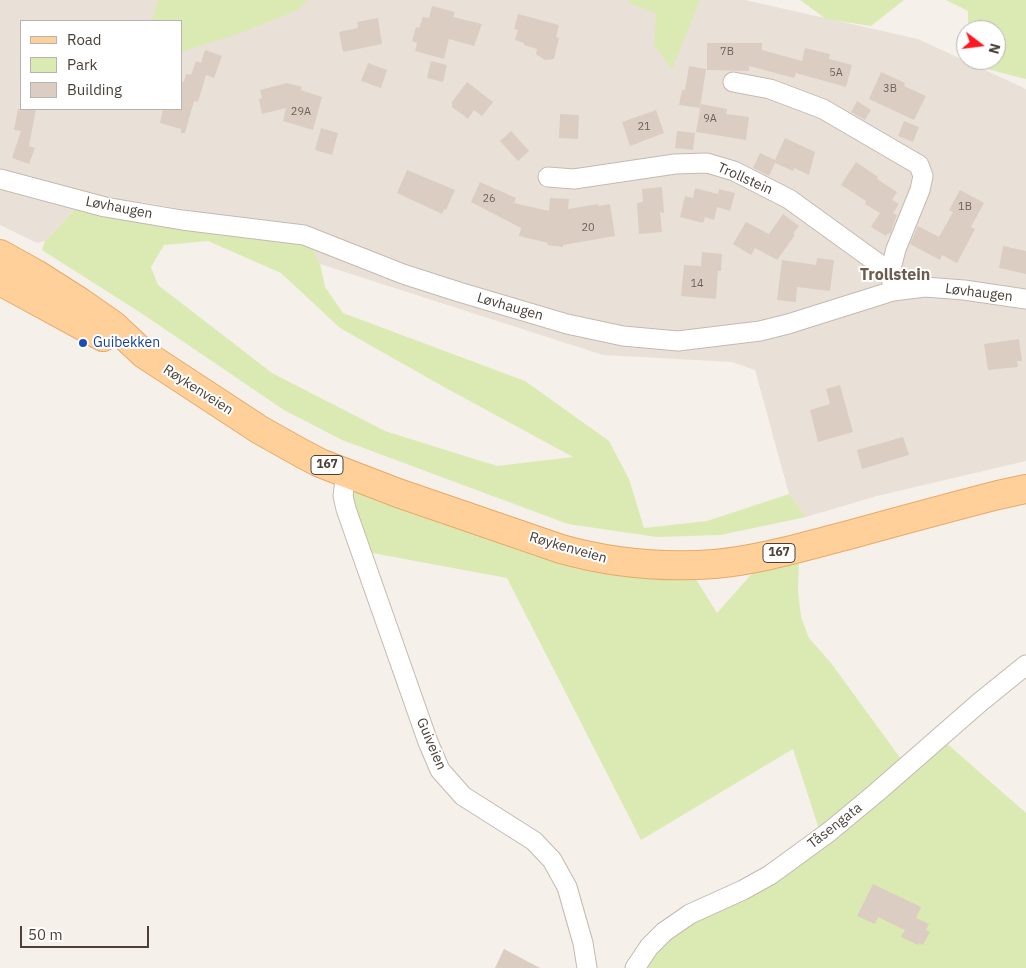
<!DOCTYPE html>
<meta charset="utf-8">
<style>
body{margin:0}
#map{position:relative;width:1026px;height:968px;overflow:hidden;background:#f5f0ea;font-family:"IBM Plex Sans",sans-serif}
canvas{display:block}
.legend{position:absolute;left:20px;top:20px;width:162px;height:90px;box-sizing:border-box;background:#fff;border:1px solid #b7b3af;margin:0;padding:6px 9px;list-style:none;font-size:15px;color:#4a4038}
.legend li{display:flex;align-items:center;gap:10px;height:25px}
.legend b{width:25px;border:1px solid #b7b3af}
.north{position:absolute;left:956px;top:20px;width:50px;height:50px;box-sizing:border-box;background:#fff;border:1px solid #b7b3af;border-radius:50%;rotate:105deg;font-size:14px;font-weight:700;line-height:20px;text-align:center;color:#4a4038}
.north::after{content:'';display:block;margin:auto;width:18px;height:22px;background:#ff181e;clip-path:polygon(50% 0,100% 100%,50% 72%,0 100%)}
.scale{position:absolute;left:20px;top:926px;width:129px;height:22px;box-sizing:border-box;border:2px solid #4a4038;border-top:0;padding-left:6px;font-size:15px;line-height:18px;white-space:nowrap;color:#4a4038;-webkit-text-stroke:4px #fff;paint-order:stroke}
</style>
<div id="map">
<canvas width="1026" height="968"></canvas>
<ul class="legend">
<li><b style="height:6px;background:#ffd09a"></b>Road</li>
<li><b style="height:14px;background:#dbeab3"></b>Park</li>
<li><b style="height:14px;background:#dbcdc2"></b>Building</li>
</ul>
<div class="north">N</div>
<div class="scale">50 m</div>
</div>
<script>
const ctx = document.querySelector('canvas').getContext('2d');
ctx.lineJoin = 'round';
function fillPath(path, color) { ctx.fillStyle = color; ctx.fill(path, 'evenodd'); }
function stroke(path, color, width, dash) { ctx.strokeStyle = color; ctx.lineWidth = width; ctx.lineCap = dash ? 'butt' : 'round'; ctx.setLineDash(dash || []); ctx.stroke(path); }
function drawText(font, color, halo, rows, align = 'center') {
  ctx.font = font + ' "IBM Plex Sans",sans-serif'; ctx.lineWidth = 4; ctx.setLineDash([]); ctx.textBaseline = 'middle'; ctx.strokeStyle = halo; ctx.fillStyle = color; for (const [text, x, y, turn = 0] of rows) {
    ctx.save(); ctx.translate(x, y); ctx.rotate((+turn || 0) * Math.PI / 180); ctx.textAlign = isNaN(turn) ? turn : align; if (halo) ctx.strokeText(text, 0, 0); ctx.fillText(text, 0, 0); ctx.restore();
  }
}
const residential = new Path2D(`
 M0,0h745l173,39 108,50v372l-149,35 -71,21 -17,-23 -34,-124 -23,-8 -129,-7 -283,-91 -8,-18 -77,-27 -93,-17 -2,5 -59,-4 -36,38 -8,2 -37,-18zM21,21h160v88h-160z`);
const green = new Path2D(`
 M158,0h149l-9,10 -57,23 -60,19v-31h-29z
 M627,0h73l-28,69 -18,-24 2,-32 -27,-10z
 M800,0h104l-33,26 -45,-7z
 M946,0h80v79l-55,-14 -1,-5h26v-30h-28v-19z
 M81,203l231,43 8,18 5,23 18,26 182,68 84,60 20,38 15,49 63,-7 82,-27 17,23 -86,18 -63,2 -89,-13 -226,-84 -58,-30 -143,-97 -99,-63 3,-9zM208,241l73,32 59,55 104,59 129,70 -76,9 -112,-35 -113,-58 -114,-88 -7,-18 13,-22z
 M350,487l344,89 23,37 40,-45 42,-9 -1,31 3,27 8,21 22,25 70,96 -82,70 -26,-80 -152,91 -134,-262 -140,-26z
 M936,734l90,79v155h-385l28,-38 112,-66z`);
const building = new Path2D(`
 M432,6l23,6 -2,5 29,7 -8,22 -25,-7 -5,20 -29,-8 2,-8 -5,-2 4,-14 3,1 4,-11 6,1z
 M518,14l41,11 -3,12 3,1 -5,21 -9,1 -9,-6 1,-5 -13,-4v-2l-9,-3 3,-10 -4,-1z
 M378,18l4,26 -39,8 -4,-20 19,-4 -1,-6z
 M707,43h55v7l40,11 3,-13 25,6 -1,5 23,6 -6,22 -50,-14 -2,5 -45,-12v5l-42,-1z
 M205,50l17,6 -8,22 -8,-3 -8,27 -4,-1 -9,32h-4v-4l-21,-6 3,-14h18v-28l3,1 2,-8 5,1 5,-14 5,2z
 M431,61l16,4 -4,17 -16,-4z
 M368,63l19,7 -6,18 -20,-7z
 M689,66l17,3 -6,39 -21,-3 3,-15h3z
 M881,72l24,11 -1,3 22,10 -12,24 -45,-21z
 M467,82l26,20 -11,14 -8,-6 -6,9 -16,-12v-5z
 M287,83l15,4 -1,3 21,7 -9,33 -30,-9 3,-13 -24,6 -3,-15 3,-1 -2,-8z
 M857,101l14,9 -6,10 -14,-8z
 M701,104l26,5 -1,5 23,3 -3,23 -50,-8z
 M18,109h18l-7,37 6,2 -6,16 -17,-6 9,-27 -7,-1z
 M656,110l8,23 -34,13 -8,-24z
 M560,114l19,1 -1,24 -19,-1z
 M904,121l15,6 -6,15 -15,-6z
 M321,128l17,5 -6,22 -17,-5z
 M511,131l18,20 -11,10 -18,-20z
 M677,131l18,2 -2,17 -18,-2z
 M785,138l30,14 -6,23 -15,-7 -1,3 -18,-8 -6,13 -16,-8 7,-15 15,7z
 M856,162l22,15 -1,2 20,13 -5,8 7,4 -6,9 4,2 -7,19 -2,-1 -2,3 -15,-9 9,-14 -15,-9 1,-3 -25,-16z
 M407,170l48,20 -9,20 -2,-1 -2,5 -45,-21z
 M480,182l36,16 -2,5 35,8 1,-13 19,1 -1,10 30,-5v2l12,-2 5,32 -52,9v2l-16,-2 1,-2 -29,-7 2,-8 -50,-26z
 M662,187l2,26 -4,-1 2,20 -23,2 -2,-31 6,-1 -1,-13z
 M695,188l23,6 1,-5 16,4 -5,18 -13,-4 -3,13 -9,-3 -2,6 -23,-6 5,-21 8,2z
 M960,190l24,13 -13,24 4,2 -18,34 -15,-8 -2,5 -30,-16 8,-18 21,11 14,-25 -4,-2z
 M783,214l16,12 -6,8 2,1 -18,25 -22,-12 -4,7 -18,-11 13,-22 23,12z
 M1003,246l23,5v23l-27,-6z
 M702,252l20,2 -1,17h-3l-2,28 -35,-3 3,-31 17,1z
 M817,258l17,2 -4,31 -33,-4 -1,15 -19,-2 5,-40 34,5z
 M1019,339l3,22h-5l1,6 -30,3 -4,-26z
 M840,385l13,47 -35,10 -8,-32 20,-6 -4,-15z
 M903,437l6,18 -47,14 -5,-19z
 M873,884l48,23 -5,11 13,6 -3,6 4,2 -7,13 -4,-2 -1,2 -17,-8 4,-7 -27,-13 -3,7 -18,-8z
 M504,949l36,19h-45z`);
const minor = new Path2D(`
 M733,82l37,7 53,20 96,56 4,11 -3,14 -24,59 -6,23 2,11
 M548,177l26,2 101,-15 32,-1 27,8 55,28 101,73
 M0,179l105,28 77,13 122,15 99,39 56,18 108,32 56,12 55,5 82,-10 28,-7 105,-33 32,-4 39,3 62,9
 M346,473l-3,23 3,13 82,233 12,28 23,26 71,45 18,19 15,27 16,56 4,25
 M635,968l14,-21 15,-15 26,-18 53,-24 27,-15 59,-43 47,-39 103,-90 47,-38`);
const primary = new Path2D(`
 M0,254l36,20 44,28 33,23 31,29 116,76 41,23 19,10 78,30 163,56c50,14 102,19 154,15 44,-4 87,-17 130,-28 51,-14 102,-28 153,-41l28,-6
 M0,281l103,56`);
const markers = [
 [83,343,5,"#1a4fb4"]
];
const numberNames = [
 ["7B",727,52],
 ["5A",836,73],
 ["3B",890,89],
 ["29A",301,112],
 ["9A",710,119],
 ["21",644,127],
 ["26",489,199],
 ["1B",965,207],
 ["20",588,228],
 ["14",697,284]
];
const shields = [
 [327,465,32],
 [779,553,32]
];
const shieldNames = [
 ["167",327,465],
 ["167",779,553]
];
const streetNames = [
 ["Trollstein",745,179,24],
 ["Løvhaugen",119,208,11],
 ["Løvhaugen",979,293,7],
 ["Løvhaugen",510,307,16],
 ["Røykenveien",198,390,33],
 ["Røykenveien",568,548,16],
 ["Guiveien",431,744,67],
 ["Tåsengata",835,826,-38]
];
const transitNames = [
 ["Guibekken",93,343]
];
const quarterNames = [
 ["Trollstein",895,275]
];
fillPath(residential, '#e9e1d8');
fillPath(green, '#dbeab3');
fillPath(building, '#dbcdc2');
stroke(minor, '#c4b9af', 21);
stroke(primary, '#e7aa67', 30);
stroke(minor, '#fff', 19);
stroke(primary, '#ffd09a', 28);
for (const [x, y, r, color] of markers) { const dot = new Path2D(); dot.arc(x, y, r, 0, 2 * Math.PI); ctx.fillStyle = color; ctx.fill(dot); stroke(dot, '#fff', 2); }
drawText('11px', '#6e635a', null, numberNames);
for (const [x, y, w] of shields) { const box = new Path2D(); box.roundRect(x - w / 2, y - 9.5, w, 19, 4); ctx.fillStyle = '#fff'; ctx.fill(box); stroke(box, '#4a4038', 1); }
drawText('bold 12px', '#4a4038', null, shieldNames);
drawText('14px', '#4a4038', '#fff', streetNames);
drawText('14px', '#164399', '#fff', transitNames, 'left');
drawText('bold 16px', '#6d5b4f', '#fff', quarterNames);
</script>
